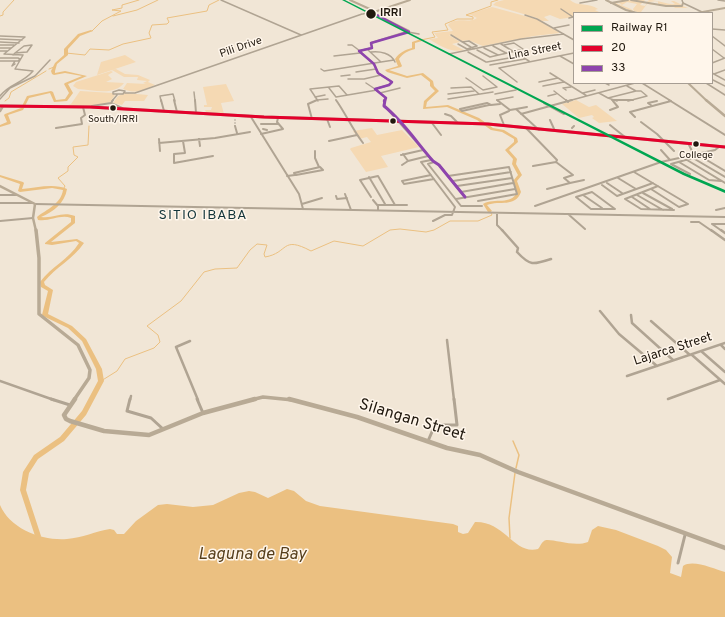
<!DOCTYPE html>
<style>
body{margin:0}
#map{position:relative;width:725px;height:617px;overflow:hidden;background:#f1e6d6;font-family:Overpass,sans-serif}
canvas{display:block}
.legend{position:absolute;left:573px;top:12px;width:140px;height:72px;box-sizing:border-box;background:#fff6eb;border:1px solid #a69d93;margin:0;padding:5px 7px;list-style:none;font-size:12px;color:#20180e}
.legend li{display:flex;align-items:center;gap:8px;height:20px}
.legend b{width:20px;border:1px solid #a69d93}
</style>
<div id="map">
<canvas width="725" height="617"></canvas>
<ul class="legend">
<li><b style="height:5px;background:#00a651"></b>Railway R1</li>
<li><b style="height:5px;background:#e4002b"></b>20</li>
<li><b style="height:5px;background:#8e44ad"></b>33</li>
</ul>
</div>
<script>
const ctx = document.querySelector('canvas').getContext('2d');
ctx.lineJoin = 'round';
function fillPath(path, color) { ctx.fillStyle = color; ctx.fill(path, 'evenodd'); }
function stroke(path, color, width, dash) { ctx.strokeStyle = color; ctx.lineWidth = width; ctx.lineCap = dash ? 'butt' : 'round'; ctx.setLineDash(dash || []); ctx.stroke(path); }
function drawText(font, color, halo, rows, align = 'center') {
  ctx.font = font + ' Overpass,sans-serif'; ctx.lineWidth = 3; ctx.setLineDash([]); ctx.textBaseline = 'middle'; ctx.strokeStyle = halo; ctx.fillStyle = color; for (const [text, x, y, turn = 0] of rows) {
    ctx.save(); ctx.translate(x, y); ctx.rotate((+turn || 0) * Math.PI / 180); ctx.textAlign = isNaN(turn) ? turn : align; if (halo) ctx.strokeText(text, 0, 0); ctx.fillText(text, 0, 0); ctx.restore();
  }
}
const green = new Path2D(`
 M504,0h66c7,7 19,2 28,9l-3,1 4,2 -25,1v4l-14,2 -10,-4 -6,2 5,4h-7l-5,-3 -44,-13 3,-3z
 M629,0h16l-5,5 5,1 2,-3 11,1v-3l-11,1 2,-2c9,0 19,5 26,4l-4,-3h3l8,4 -7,2 8,-1 5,2h-13l-1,-1 -27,-3 -6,8 11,1h-12l-1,-1v1l-4,-2 -2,2 1,-2 -1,-2 4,-5 -10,-2 -5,3 -4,-3 -2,1 15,6 2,2h-2l-19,-8z
 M492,7l44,12 24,14 -26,3 -51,10 -15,-6 -6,1 -10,-6h-3l11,7 -8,2 12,6c-13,3 -24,-4 -35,-11l9,-1 -4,-5 19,-2 -5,-6c8,-9 21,-1 29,-7l-8,-4z
 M125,55l11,7 -39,13 4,-13z
 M116,69l9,5 13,1 12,5 -2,2 7,3c-15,6 -18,9 -32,4l4,-6 19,1 -3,-1 4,-2 -10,-1 1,-3h-14l-12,-7z
 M111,71l2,1 -5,3 4,4 -6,3 18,1c-10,13 -31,7 -46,6l-5,-3 3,-4z
 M226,84l8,17 -13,2 3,11 -18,-2 -1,-2h6l1,-3h-8v-2h3l-4,-18z
 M80,91l32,2 3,2 -5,7 -17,4 -25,-1 3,-1z
 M125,93l23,2 -4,6h-19l-3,4 -9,-2 5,-7z
 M576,100l13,7 7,-2 21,16 -18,2 -7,-5 2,-1 -2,-2 -13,3 -17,-14z
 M372,128l5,7 25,-5 17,17 -38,9 7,11 -22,5 -16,-23 1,-1 20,-6 -4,-5 -8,2 -6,-8z`);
const water = new Path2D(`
 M287,489l7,2 12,10 14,5 133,18 5,2v6l5,2 5,-1 7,-11c30,-1 39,33 63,27 2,-2 3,-6 6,-8 5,-4 29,7 44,1l4,-12 6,-4 18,4 42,16 8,4 6,7 -2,16 11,4 2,-11c10,-7 31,3 42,6v45h-725v-112c10,24 42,36 67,34 15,-1 29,-8 43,-10l4,1 3,4h7l12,-13 22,-16 9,-1 26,3 20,-2 26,-12 10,-2 6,1 13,6z`);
const streamFar1 = new Path2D(`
 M382,10l9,-3
 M0,16l3,-1v-3l11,-12
 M113,16l24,-6 21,-10
 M92,31l10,-10 19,-10 -9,-1 10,-2v-3l17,-5
 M421,40l14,-3 -3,-5 16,-2 -3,-6 12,-5h16v-2l-7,-2 25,-9v-4l7,-2
 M66,53l19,2 5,-6 19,1 14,-6 28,-6 -2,-5 3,-8 15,-1 2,-2 -2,-4 40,-7 2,-6 10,-5
 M49,69l5,-2
 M5,101l4,-3 2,-6 35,-21
 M64,188l1,-2 -7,-8 10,-7v-4l10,-10 -4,-2 -1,-8 15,-2 1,-19
 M101,381l16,-10 8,-12 29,-11 6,-6 -2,-7 -11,-9 34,-25 23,-29 11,-3 22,-1 13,-18 7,-6 10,1 -3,9 1,3c24,-4 16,-22 46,-6l23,-10 29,5 27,-16 10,-1 26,3 8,-2 16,-9h28l14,-6 -2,-4`);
const stream = new Path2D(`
 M513,441l6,14 -3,13
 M510,538l-1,-20 6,-45`);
const river = new Path2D(`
 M91,30l2,1 -13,5 -12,13v6l-11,9 -2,7v2l10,-2 22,5 -19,8 5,9 -6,8 -13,1 -4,-9 -21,5 -6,12 -15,5 3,8 -1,1 -10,3v-2l7,-3 -3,-7 1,-1 16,-6 6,-12 24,-5 2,1 3,8 9,-1 4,-6 -5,-9 1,-1 17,-7 -17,-3 -11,2 -2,-1 -1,-3 4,-8 9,-8v-6l14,-15z
 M421,39h1v2l-7,2v6c-7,2 -12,4 -16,10l3,7 -1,1 -12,3 18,6 16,-3 10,8 1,5 5,5 -12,11 -1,5 22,-2 31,13 14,10 11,2 13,8 1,4 -9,8 8,9 -1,5 6,11 -5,6 4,11c-6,16 -21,8 -34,13l5,6 -2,1h-2l-5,-8c12,-7 28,2 34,-12l-4,-11 5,-6 -6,-11 1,-5 -8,-9 9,-8v-3l-12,-7 -11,-2 -14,-10 -30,-13 -24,2 1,-8 11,-10 -5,-5v-4l-9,-7 -14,3 -20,-6 -2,-2 13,-4 -3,-7c5,-7 10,-9 17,-11v-6z
 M0,175l23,7 1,1 -2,6c14,-1 32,-6 45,0 -2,14 -14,23 -26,28 13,2 20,-6 34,-1v7l-24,19 26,-3 7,4c-11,16 -28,24 -40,39l1,3 8,5 -5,24 24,12 14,13 16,30 2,12 -18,34 -22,26 -26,18 -9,14 -3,17 15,46 -1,2 -2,1 -2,-1 -1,-2 -15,-46 3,-18 11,-17 26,-18 22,-26 16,-30 -2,-12 -14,-28 -14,-13 -25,-12 -1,-1 6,-24 -7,-4 -1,-5c11,-15 29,-23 39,-39l-3,-2 -24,4 -7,-1v-1l26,-21v-4c-11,-4 -21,4 -33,2l-1,-3c10,-8 24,-13 26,-27l-11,-2 -32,4 -2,-1 2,-7 -20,-7z`);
const streetTunnel = new Path2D(`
 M235,119v7`);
const streetFar3 = new Path2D(`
 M221,0l80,35
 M682,0l1,3 19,9
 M718,0l7,1
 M580,3l17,-3
 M561,9l12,8 -4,1
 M363,14l7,-2
 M525,15l12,4 37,21
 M554,28l15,-3
 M712,29l13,1
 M408,32l11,2
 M451,35l23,14
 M0,36l25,1
 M712,36l13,10
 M0,39l22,1
 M0,42l19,1
 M462,42l7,-1 8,5
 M458,44l9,5 10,-3
 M501,44l28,17
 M0,45h14
 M32,45l-5,7 -12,1 9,-7z
 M348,45h4l8,6
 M504,45l10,-2 9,6
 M493,46l13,7
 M0,48h11
 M484,48l14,7
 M712,49l12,9
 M477,50l13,7 30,-7
 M0,51h7
 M371,52c9,-1 20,1 24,10
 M468,52l18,10
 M449,54l72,-15 43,-5
 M13,55l2,-2
 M334,56l26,-3
 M560,56l14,8
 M0,58h18l2,1 -2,2
 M0,61h18
 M15,61l-3,5 3,-2
 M381,62l13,-2
 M487,62l33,-6
 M712,63l13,-5
 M490,65l35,-6
 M499,68l75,-15
 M499,68l18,14
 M321,69l3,2 57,-9 -13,-12
 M356,72l20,-3
 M550,73l37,23
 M712,73l13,7
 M714,74l11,-4
 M341,76l9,-1
 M466,78l17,12 14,-3 -14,-11
 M348,79h16l17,-4
 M713,80l12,6
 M539,82l19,-4
 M366,83l9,6
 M605,83l4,2
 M642,83l29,18
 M706,83l19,12
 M543,86l21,-4
 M627,86l9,5
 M329,88l7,9 41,-7
 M451,88l20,-1 8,7
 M119,90l6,1 -2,3h-10v-2z
 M566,90l-3,-2 8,-1
 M554,91l13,10
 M194,92l1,9
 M125,93h10l227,-79
 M380,93l20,-5
 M583,93l12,-3
 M599,93l9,5
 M448,94l26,-3
 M495,94l21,-4
 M0,96c10,-13 22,-12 33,-25l-18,-2 8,-14 -19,-1 21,-17
 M548,96l8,-2
 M315,97l10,-2
 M0,99l10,-11 25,-12 15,-16
 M448,99l45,-7
 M317,100l11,-1
 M112,101l5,-6
 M161,101l-1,-5 13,-2 2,7
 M318,101l-8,-12 29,-3 8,9
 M498,101l-1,-1 16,-3
 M568,101l67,-18
 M617,101l-9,-3 28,-7
 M628,101l19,-5 -6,-5h-5`);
const streetFar2 = new Path2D(`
 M161,100l3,11
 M174,100l3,12
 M195,100l1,13
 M336,100c10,14 16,29 27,43
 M497,100l13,10 6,-1 23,21
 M566,100l2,2
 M612,100h21
 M669,100l56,35
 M111,103l2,-3
 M544,103l20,11
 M92,106l19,-3 11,5
 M652,106l-4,-3 9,-2
 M460,109l27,-6 4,2 9,-1
 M460,109l2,2 27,-6
 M516,109l11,-2
 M610,110l8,-3 -5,-6
 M445,114l6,2 7,7
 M521,114l51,-14
 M251,117l48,77 4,15
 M635,117l-5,-5 41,-11
 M312,119l-4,-15 9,-4
 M327,119l3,8
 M550,120l5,11
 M399,122l34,39 6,4 26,32
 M641,122l16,12 17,17
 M432,123l9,12
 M261,124h17
 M504,125l-4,-10 9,-4
 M610,125l15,12
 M235,126l2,7
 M56,128l26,-4 -1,-6 4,-3 -2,-8
 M526,128l31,32 -1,2 17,13 -9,3 6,5 -23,6
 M572,128l2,-2
 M263,129l4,1
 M261,134l22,-5 -6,-7 1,-4
 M159,139l1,12
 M199,139l1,7
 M183,141l2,12 -11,1v9l39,-7
 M329,141l28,-6
 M159,143l56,-5 35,-6
 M688,143l4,8
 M661,150l9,10
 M315,151v7l4,9
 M403,154l5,7
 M401,155l22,-5
 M693,158l32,19
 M431,160l-10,2 34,45 -3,8h-7l-12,6
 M687,160l38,23
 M434,162l-6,2 33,42h21
 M679,162l30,18 12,1
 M402,165l6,-4 20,-5
 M533,166l23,-4
 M320,167l3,3 -27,5 -2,-2z
 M634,172l54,32 -9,3 -28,-18
 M690,174l-19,-10 29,-8 25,15
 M431,175l-29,6 2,3 30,-5
 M287,176l8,-1
 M448,176l61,-9 8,27 -39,7
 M369,177l16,27
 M618,178l18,11
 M453,181l58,-9
 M570,183l14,-3
 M607,183l15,10
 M602,185l15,11 36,-13
 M457,186l55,-8
 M658,186l-33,13 16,10 33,1
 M461,192l52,-9
 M592,192l23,17h-24l-15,-12z
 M643,193l29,16
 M345,194l6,16
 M0,195h17
 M583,195l19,13
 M637,195l26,15
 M336,196l1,3 10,-1
 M371,197l-11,-17 18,-4 17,29h-18
 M632,197l18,12
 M456,199l59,-10
 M373,200l5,6v4
 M0,203h33
 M35,204l690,13
 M302,204l20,-6
 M396,205h11
 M535,206l126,-44 54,-12 4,-3
 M716,210l9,-2
 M497,213v12l6,6
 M568,214l17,15
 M0,221l33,-3
 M691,222h8l13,9
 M712,224l10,7
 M712,224h13`);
const streetFar1 = new Path2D(`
 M502,230l16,18 -1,4c13,14 16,13 34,7
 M711,230l14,10
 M721,230l4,3
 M600,311l19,23 38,32
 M631,315l1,8 41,37
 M651,321l39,34
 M447,340l7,60
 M190,341l-14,6 22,53
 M721,345l4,4
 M701,351l24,21
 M692,355l33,29
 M627,376l98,-33
 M0,381l54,19
 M668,399l52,-19
 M130,400l1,-4`);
const street = new Path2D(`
 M51,399l19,6
 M130,399l-3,12 24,7 12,11
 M197,399l6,14
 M428,441l7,-16h22l-3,-26
 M678,563l7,-28`);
const secondaryFar3 = new Path2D(`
 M350,0l22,10
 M606,0l20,10 11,3
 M631,0l35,6h16l1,-3
 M611,3l17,-3
 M377,11l33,-11
 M373,13l36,18 -38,12 1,5 -13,3 15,13 4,9 14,9 -3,3 -14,4 11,9 -1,3
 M697,13l28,-5
 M688,83l19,18`);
const secondaryFar2 = new Path2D(`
 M385,100l-1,5 15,17
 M706,100l19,16
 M0,111l3,-5
 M0,186l35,18 -2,14 3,13`);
const secondaryFar1 = new Path2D(`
 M36,230l3,28v56l39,31 12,25 -1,8 -15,22
 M251,400l12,-3 30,3`);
const secondary = new Path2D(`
 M75,399l-11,16 2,4 4,2 34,10 45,4 54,-22 52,-14
 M289,399l68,18 90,31 33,7 38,17 207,76`);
const primary = new Path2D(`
 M0,106l90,1 174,10 224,7 237,23`);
const bus1 = new Path2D(`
 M0,106l90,1 174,10 224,7 237,23`);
const bus2Far1 = new Path2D(`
 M373,13l36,19 -38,11 1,5 -13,3 15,13 4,9 14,9 -3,3 -14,4 11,9 -2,3`);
const bus2 = new Path2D(`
 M385,100l-1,6c19,15 33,37 49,55l6,4 26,32`);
const rail1 = new Path2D(`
 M342,0h3l340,173 40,17v3l-42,-18z`);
const markers = [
 [371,14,5.5,"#20180e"],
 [113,108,3.5,"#20180e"],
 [393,121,3.5,"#20180e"],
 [696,144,3.5,"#20180e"]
];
const farBusnames = [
 ["South/IRRI",113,120],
 ["College",696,156]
];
const farStopnames = [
 ["IRRI",380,14]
];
const farStreetnames = [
 ["Pili Drive",241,48,-19],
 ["Lina Street",535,52,-11]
];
const streetNames = [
 ["Lajarca Street",673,350,-18]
];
const neighbourhoodNames = [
 ["SITIO IBABA",203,216]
];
const nearStreetnames = [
 ["Silangan Street",412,421,17]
];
const nearWaternames = [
 ["Laguna de Bay",252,556]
];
fillPath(green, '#f5d9b3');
fillPath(water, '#ebc081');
stroke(streamFar1, '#ebc081', 1);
stroke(stream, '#ebc081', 1.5);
fillPath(river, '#ebc081');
stroke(streetTunnel, '#d2c7b8', 2, [2, 1]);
stroke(streetFar3, '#b0a493', 1.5);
stroke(streetFar2, '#b0a493', 2);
stroke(streetFar1, '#b0a493', 2.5);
stroke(street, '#b0a493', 3);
stroke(secondaryFar3, '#b8aa95', 2);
stroke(secondaryFar2, '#b8aa95', 2.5);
stroke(secondaryFar1, '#b8aa95', 3.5);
stroke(secondary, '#b8aa95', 4.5);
stroke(primary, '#b4a695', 3);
stroke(bus1, '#e4002b', 3);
stroke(bus2Far1, '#8e44ad', 2.5);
stroke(bus2, '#8e44ad', 3);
fillPath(rail1, '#00a651');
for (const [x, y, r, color] of markers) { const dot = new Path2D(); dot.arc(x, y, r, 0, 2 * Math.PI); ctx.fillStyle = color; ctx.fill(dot); stroke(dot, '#fff6eb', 1.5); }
drawText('10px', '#20180e', '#fff6eb', farBusnames);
drawText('bold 11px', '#20180e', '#fff6eb', farStopnames, 'left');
drawText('11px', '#20180e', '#fff6eb', farStreetnames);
drawText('13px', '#20180e', '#fff6eb', streetNames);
ctx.letterSpacing = '1px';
drawText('14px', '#14363b', '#fff6eb', neighbourhoodNames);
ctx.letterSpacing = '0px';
drawText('16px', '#20180e', '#fff6eb', nearStreetnames);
drawText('italic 17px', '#573f1c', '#fff6eb', nearWaternames);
</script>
